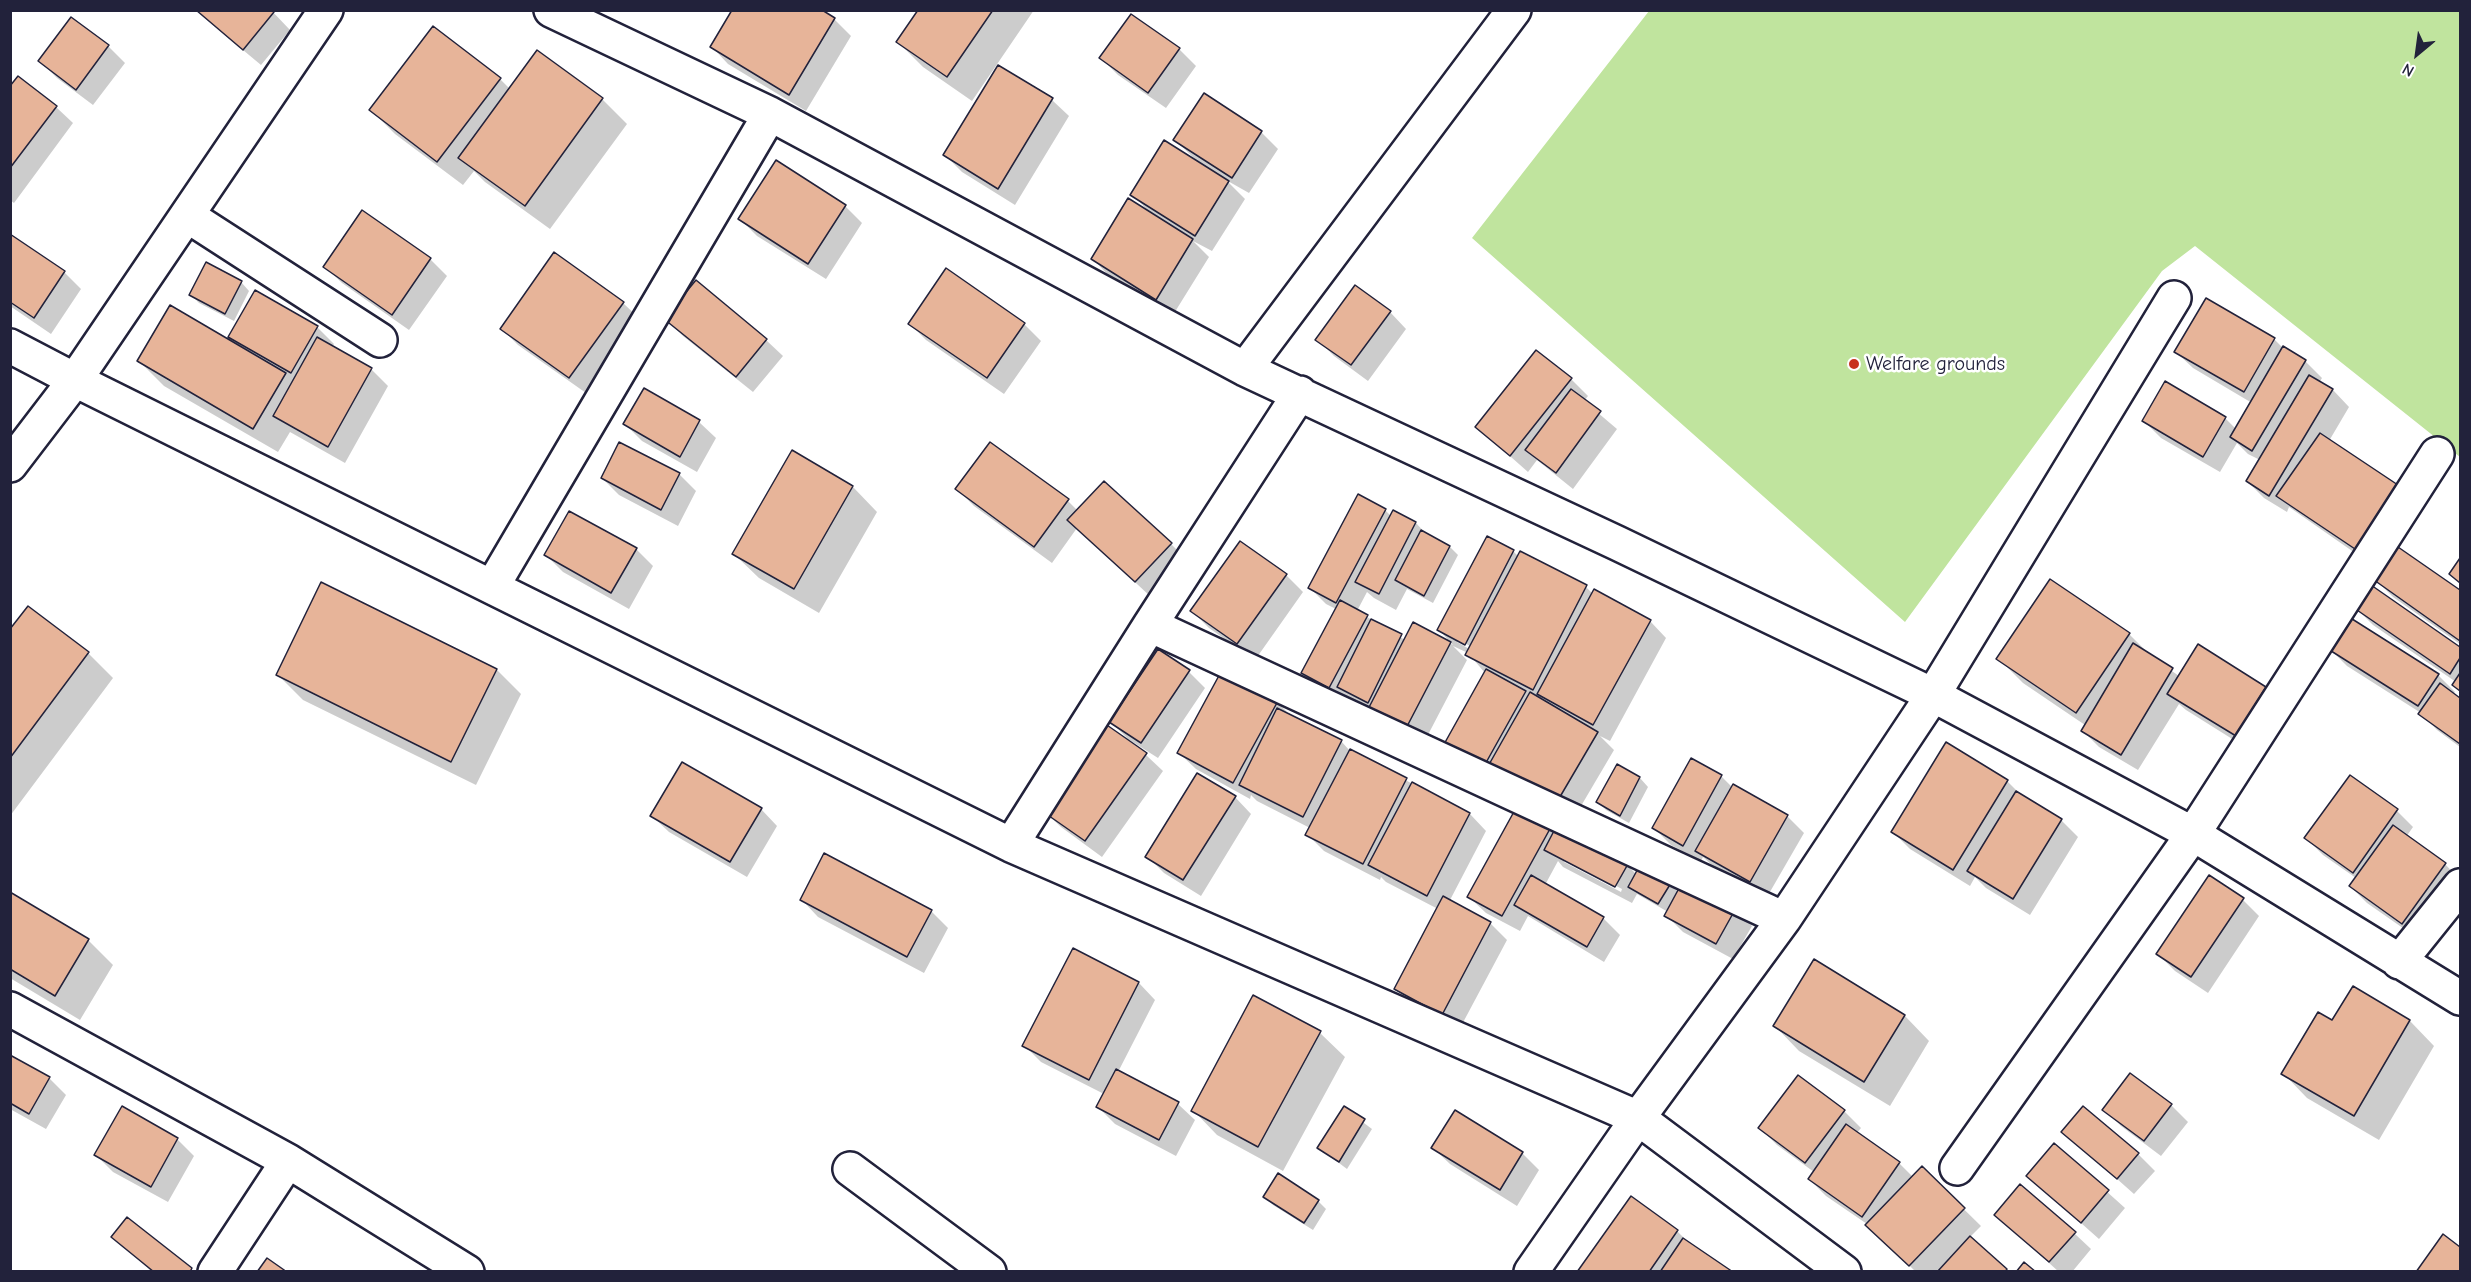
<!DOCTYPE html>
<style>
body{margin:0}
#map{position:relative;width:2471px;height:1282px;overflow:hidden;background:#fff;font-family:"Comic Neue",sans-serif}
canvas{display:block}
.frame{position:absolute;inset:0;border:12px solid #22223b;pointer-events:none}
.north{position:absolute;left:2387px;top:24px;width:60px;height:60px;-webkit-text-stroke:4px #fff;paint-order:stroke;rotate:209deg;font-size:16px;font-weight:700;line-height:24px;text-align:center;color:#22223b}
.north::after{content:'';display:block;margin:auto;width:21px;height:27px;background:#22223b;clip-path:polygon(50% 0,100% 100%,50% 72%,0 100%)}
</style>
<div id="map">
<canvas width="2471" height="1282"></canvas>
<div class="frame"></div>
<div class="north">N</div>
</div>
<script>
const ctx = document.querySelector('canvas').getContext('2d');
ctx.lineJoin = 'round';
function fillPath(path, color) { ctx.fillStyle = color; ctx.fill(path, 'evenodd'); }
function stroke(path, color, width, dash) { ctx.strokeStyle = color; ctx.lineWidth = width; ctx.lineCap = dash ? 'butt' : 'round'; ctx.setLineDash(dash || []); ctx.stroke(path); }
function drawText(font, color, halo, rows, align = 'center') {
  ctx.font = font + ' "Comic Neue",sans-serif'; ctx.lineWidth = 5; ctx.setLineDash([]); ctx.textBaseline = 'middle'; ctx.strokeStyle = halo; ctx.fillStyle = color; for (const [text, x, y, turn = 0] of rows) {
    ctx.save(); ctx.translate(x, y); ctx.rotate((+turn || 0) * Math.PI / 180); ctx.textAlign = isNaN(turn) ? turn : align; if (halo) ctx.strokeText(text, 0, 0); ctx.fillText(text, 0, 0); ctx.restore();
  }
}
const green = new Path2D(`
 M1649,11h811v446l-265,-211 -33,25 -257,351 -433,-384z`);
const shadow = new Path2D(`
 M195,10h76l19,20 -29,35z
 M819,10l15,9 17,17 -45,75 -78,-47 -16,-17z
 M920,10h114l-62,91 -49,-34 -25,-25z
 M1131,16l48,33 17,17 -30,42 -48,-33 -17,-17z
 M108,46l17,17 -32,42 -36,-27 -17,-17z
 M998,67l54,33 17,16 -54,89 -53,-33 -17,-17z
 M18,78l38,29 17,16 -59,80 -4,-3v-111z
 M500,79l10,10 92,10 25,25 -77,105 -65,-47 -11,-11 -11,14 -68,-51 -24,-24z
 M1204,95l57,37 17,17 -29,44 -23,-13 19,19 -33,52 -19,-10 16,16 -36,58 -64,-39 -16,-17 56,-47 -17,-18 65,-33 -22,-21z
 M845,206l17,17 -36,56 -69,-43 -17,-17z
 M10,236l54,36 17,17 -30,45 -41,-28z
 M430,259l17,17 -38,54 -67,-47 -17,-16z
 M206,264l35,18 8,9 -15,30 -35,-18 -8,-8z
 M946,270l78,54 17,17 -37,53 -78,-54 -16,-16z
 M623,303l17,16 -54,74 -68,-48 -16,-16z
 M1390,312l16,17 -38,52 -34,-25 -17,-17z
 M666,319l100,21 17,16 -30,36 -70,-56z
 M317,327l17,17 -2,3 39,22 17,17 -43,77 -55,-31 -12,20 -114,-66 -25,-25 101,-14 -10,-10z
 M2274,339l9,9 22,13 17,17 -3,5 14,7 16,17 -20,34 49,128 -89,-62 -2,5 -23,-14 -17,-17 13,-21 -12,-6 -11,-11 -17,29 -59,-34 -17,-17 81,-3 11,11 16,-26 -59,-35 -17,-16z
 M1536,352l35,27 17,17 -4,5 33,28 -44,60 -36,-29 -9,12 -51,-45z
 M645,390l54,32 17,16 -19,34 -55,-31 -17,-17z
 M990,444l78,57 10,10 93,33 16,16 -35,38 -75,-70 -25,35 -78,-57 -17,-17z
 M792,452l61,35 24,25 -58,101 -60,-35 -25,-24z
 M679,474l17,17 -18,35 -59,-31 -17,-17z
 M1385,510l6,6 2,-4 23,11 12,13 22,11 8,8 -25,48 -26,-14 -11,21 -22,-12 -7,-6 -10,19 48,29 8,-16 40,21 -14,-15 74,-79 6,6 67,30 7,7 57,27 16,17 -56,103 -10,-5 14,14 -43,73 -109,-61 23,-89 -17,-20 -15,-7 14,14 -48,92 -69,-54 -4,5 -27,-14 -16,-17 33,-63 -10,-5 -16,-16zM1457,639l15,8 -1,3 -14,-8z
 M570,513l66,36 17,17 -24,43 -66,-37 -17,-17z
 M2398,549l62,43v52l-67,-47 -17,-17z
 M1286,575l17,17 -48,68 -46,-32 -17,-17z
 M2371,587l89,61v44l-6,-7 2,-3 -83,-57 -17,-17z
 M28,608l60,45 25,25 -103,138v-184z
 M2129,634l23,23 27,19 86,12 17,17 -29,47 -67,-42 -7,-6 -41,66 -39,-23 -17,-17 3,-5 -62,-42 -25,-25z
 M2330,649l108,26 17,17 -2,2 7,6v47l-23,-17 -16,-17 -74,-47z
 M497,670l24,24 -45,91 -173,-85 -25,-25z
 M1189,672l16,16 -47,70 -30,-19 -17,-17z
 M1277,702l16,16 48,23 9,10 120,63 16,17 -37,71 41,21 17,17 -48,90 -46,-24 -17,-17 42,-80 -52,-27 -5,-5 -1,3 -56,-29 -17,-17 3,-6 -53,-27 -6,-6 -1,4 -54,-30 -17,-16z
 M1946,744l61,37 16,16 38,23 17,17 -48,78 -44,-27 -11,-11 -5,9 -60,-37 -17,-17z
 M1146,755l17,16 -61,86 -41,-30 -17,-16z
 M1691,760l31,17 11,11 1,-2 53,30 17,17 -37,64 -53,-30 -11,-10 -2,4 -30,-16 -17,-17z
 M1618,766l22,12 8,9 -19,36 -23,-13 -8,-8z
 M1235,797l16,17 -50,82 -37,-23 -17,-17z
 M761,809l16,17 -30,51 -78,-45 -17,-16z
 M2397,811l16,16 -7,10 39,27 15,16 -40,60 -53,-37 -17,-17 6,-8 -33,-23 -17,-17z
 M1550,829l5,5 72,31 9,9 34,10 8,8 57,17 17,17 -19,33 -50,-27 -17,-17 2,-3 -31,-18 -5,9 -69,-36 -5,-6 -13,24 58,33 17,17 -16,27 -76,-46 -8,15 -34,-18 -17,-16zM1564,859l58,30 -1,3 -57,-30z
 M825,855l107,57 16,16 -24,45 -106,-56 -16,-17z
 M10,894l78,46 25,25 -33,55 -70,-42z
 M2243,900l16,16 -51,77 -33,-22 -17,-17z
 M1074,950l65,33 16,17 -37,72 60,32 17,16 -19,36 -61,-32 -17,-17 6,-13 -63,-32 -17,-17z
 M1815,961l90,55 24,25 -39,65 -91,-55 -24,-25z
 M2353,988l57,33 24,25 -55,94 -72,-42 -24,-25 50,-51z
 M1254,997l66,36 25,24 -62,114 -66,-36 -24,-25z
 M10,1057l39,21 17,17 -20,34 -36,-20z
 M2130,1075l41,30 17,17 -27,34 -40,-30 -17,-17z
 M122,1108l55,31 17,17 -26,46 -55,-30 -17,-17z
 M1344,1108l28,21 -25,40 -28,-21z
 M1844,1111l17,17 -5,6 43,29 14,14 9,-9 59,58 -11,11 37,35h-91l-49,-48 -41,-28 -17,-17 5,-7 -37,-27 -17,-17z
 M2063,1131l75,23 17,17 -21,23z
 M2055,1145l70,63 -26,31 -71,-63z
 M1433,1148l89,5 17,17 -22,36 -67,-42z
 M1265,1197l53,4 8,8 -13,21 -40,-25z
 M1632,1198l46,34 13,13 39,27h-151z
 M1996,1215l78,18 17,16 -19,23h-13z
 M127,1219l64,51 2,2h-41l-39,-35z`);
const building = new Path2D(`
 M196,10h77l1,2 -31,38z
 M732,10h90l13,8 -46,77 -79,-48z
 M918,10h75l-46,67 -51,-35z
 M1131,14l49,34 -32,45 -49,-35z
 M71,17l38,28 -33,45 -38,-29z
 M433,26l68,52 -64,84 -68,-52z
 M537,50l66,48 -78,108 -67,-48z
 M998,65l55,33 -55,91 -55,-34z
 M18,76l39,30 -47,62v-82z
 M1204,93l58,38 -30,47 -59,-38z
 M1164,140l65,41 -34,55 -65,-41z
 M776,160l70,45 -38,59 -70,-45z
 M1128,198l65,41 -37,61 -65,-41z
 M362,210l69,48 -39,57 -69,-48z
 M10,234l55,37 -31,47 -24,-16z
 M554,252l70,50 -55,76 -69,-49z
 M206,262l36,19 -17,33 -36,-19z
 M946,268l79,55 -38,55 -79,-54z
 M696,280l71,59 -31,38 -72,-58z
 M1355,285l36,26 -40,54 -36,-25z
 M255,290l63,36 -27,47 -63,-36z
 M2206,298l69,40 -31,54 -70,-40z
 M170,305l116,68 -33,56 -116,-68z
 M317,337l55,31 -44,79 -55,-31z
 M2283,346l23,14 -54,91 -22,-14z
 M1536,350l36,28 -62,78 -35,-29z
 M2309,375l24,14 -64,107 -23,-15z
 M2165,381l61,36 -23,40 -61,-36z
 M644,388l56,32 -20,37 -57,-33z
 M1571,389l30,22 -45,62 -31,-23z
 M2320,433l84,56 -43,64 -85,-57z
 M619,442l61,31 -19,37 -60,-32z
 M990,442l79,57 -35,48 -79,-58z
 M792,450l61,36 -59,103 -62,-35z
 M1104,481l68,62 -37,39 -68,-62z
 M1358,494l28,15 -50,94 -28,-15z
 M1393,510l23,12 -37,72 -24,-12z
 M569,511l68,37 -26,45 -67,-38z
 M1421,530l29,16 -26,50 -29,-16z
 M1487,536l27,14 -49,95 -28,-15z
 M1240,541l47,33 -50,70 -47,-33z
 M2398,547l62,43v51l-86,-61z
 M1520,551l67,34 -54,105 -68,-35z
 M2460,558v25l-11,-9z
 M2050,579l80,54 -54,80 -80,-54z
 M321,582l176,87 -46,93 -175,-87z
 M2371,585l89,62v11l-10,16 -96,-66z
 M1594,589l57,31 -58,105 -56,-31z
 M1340,600l28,15 -39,73 -28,-15z
 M28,606l61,46 -79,106v-129z
 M2349,617l90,57 -21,32 -90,-57z
 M1371,619l31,15 -34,69 -31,-16z
 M1413,622l38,20 -49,94 -38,-19z
 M2133,643l40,25 -52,87 -40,-24z
 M2198,644l68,43 -30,49 -69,-42z
 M1158,649l32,21 -49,73 -32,-21z
 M1486,669l40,22 -43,77 -40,-22z
 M1222,670l56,31 -45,82 -56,-30z
 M2460,673v18l-8,-6z
 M2440,683l20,15v46l-42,-30z
 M1530,692l68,40 -44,75 -67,-39z
 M1277,708l65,32 -39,77 -64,-32z
 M1104,723l43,30 -62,88 -43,-30z
 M1946,742l62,38 -55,90 -62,-38z
 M1350,749l57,29 -44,86 -58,-29z
 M1691,758l31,17 -39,71 -31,-18z
 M682,762l80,46 -32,54 -80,-46z
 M1617,764l23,13 -20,39 -24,-14z
 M1197,773l39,23 -53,84 -38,-23z
 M2350,775l48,34 -45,64 -49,-35z
 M1412,782l58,31 -43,83 -59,-31z
 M1733,784l55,31 -38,67 -55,-31z
 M2016,791l46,28 -49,80 -46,-28z
 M1516,808l35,19 -49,89 -35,-19z
 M2393,825l53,38 -44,61 -53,-38z
 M1556,827l72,37 -13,23 -71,-37z
 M824,853l108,57 -25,47 -107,-57z
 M1640,865l31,18 -13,21 -30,-17z
 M1531,875l73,42 -17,30 -73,-42z
 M2209,875l35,23 -53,79 -35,-23z
 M1684,879l52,29 -20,36 -52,-28z
 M10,892l79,47 -34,57 -45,-27z
 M1443,896l48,26 -49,93 -48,-26z
 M1073,948l66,34 -50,98 -67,-34z
 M1814,959l91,56 -41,67 -91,-56z
 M2353,986l57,34 -56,96 -73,-42 37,-62 14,8z
 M1253,995l68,36 -63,116 -67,-36z
 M10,1055l40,22 -21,37 -19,-11z
 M1116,1069l63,33 -20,38 -63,-33z
 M2130,1073l42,31 -28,37 -42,-31z
 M1798,1075l47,35 -40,53 -47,-35z
 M122,1106l56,32 -27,49 -57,-32z
 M1344,1106l21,13 -26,43 -22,-14z
 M2083,1106l56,47 -22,26 -56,-47z
 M1455,1110l68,42 -23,38 -69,-42z
 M1846,1124l54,38 -38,55 -54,-38z
 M2054,1143l55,47 -28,33 -55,-47z
 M1922,1166l43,42 -56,58 -44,-41z
 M1278,1173l41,27 -15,23 -41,-26z
 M2020,1184l56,48 -27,30 -55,-47z
 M1631,1196l47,34 -29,42h-72z
 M127,1217l65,51 -2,4h-36l-43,-35z
 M2443,1234l17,13v25h-44z
 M1970,1236l37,33 -2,3h-68z
 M1683,1238l50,34h-73z
 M267,1258l20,14h-30z
 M2024,1262l12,10h-20z`);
const minor = new Path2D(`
 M551,10l219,104 475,255 372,174 316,152 260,139 267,164
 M188,216l192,124
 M10,346l65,34 936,465 627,273 206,154
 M1245,369l269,-359
 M10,465l65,-85 251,-370
 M492,587l278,-473
 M1150,625l634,294
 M1011,845l139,-220 150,-232
 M2399,962l61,-76
 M10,1009l278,152 179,111
 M1957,1168l236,-334 244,-380
 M850,1169l139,103
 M215,1272l73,-111
 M1531,1272l107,-154 146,-199 149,-224 241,-397`);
const markers = [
 [1854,364,6,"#c8321e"]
];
const poiNames = [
 ["Welfare grounds",1866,364]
];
fillPath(green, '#c0e49e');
fillPath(shadow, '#0003');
fillPath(building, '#e7b499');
stroke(building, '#22223b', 1.5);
stroke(minor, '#22223b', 38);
stroke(minor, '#fff', 33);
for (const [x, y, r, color] of markers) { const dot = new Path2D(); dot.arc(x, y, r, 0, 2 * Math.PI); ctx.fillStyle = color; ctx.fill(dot); stroke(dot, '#fff', 2); }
drawText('20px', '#22223b', '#fff', poiNames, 'left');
</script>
